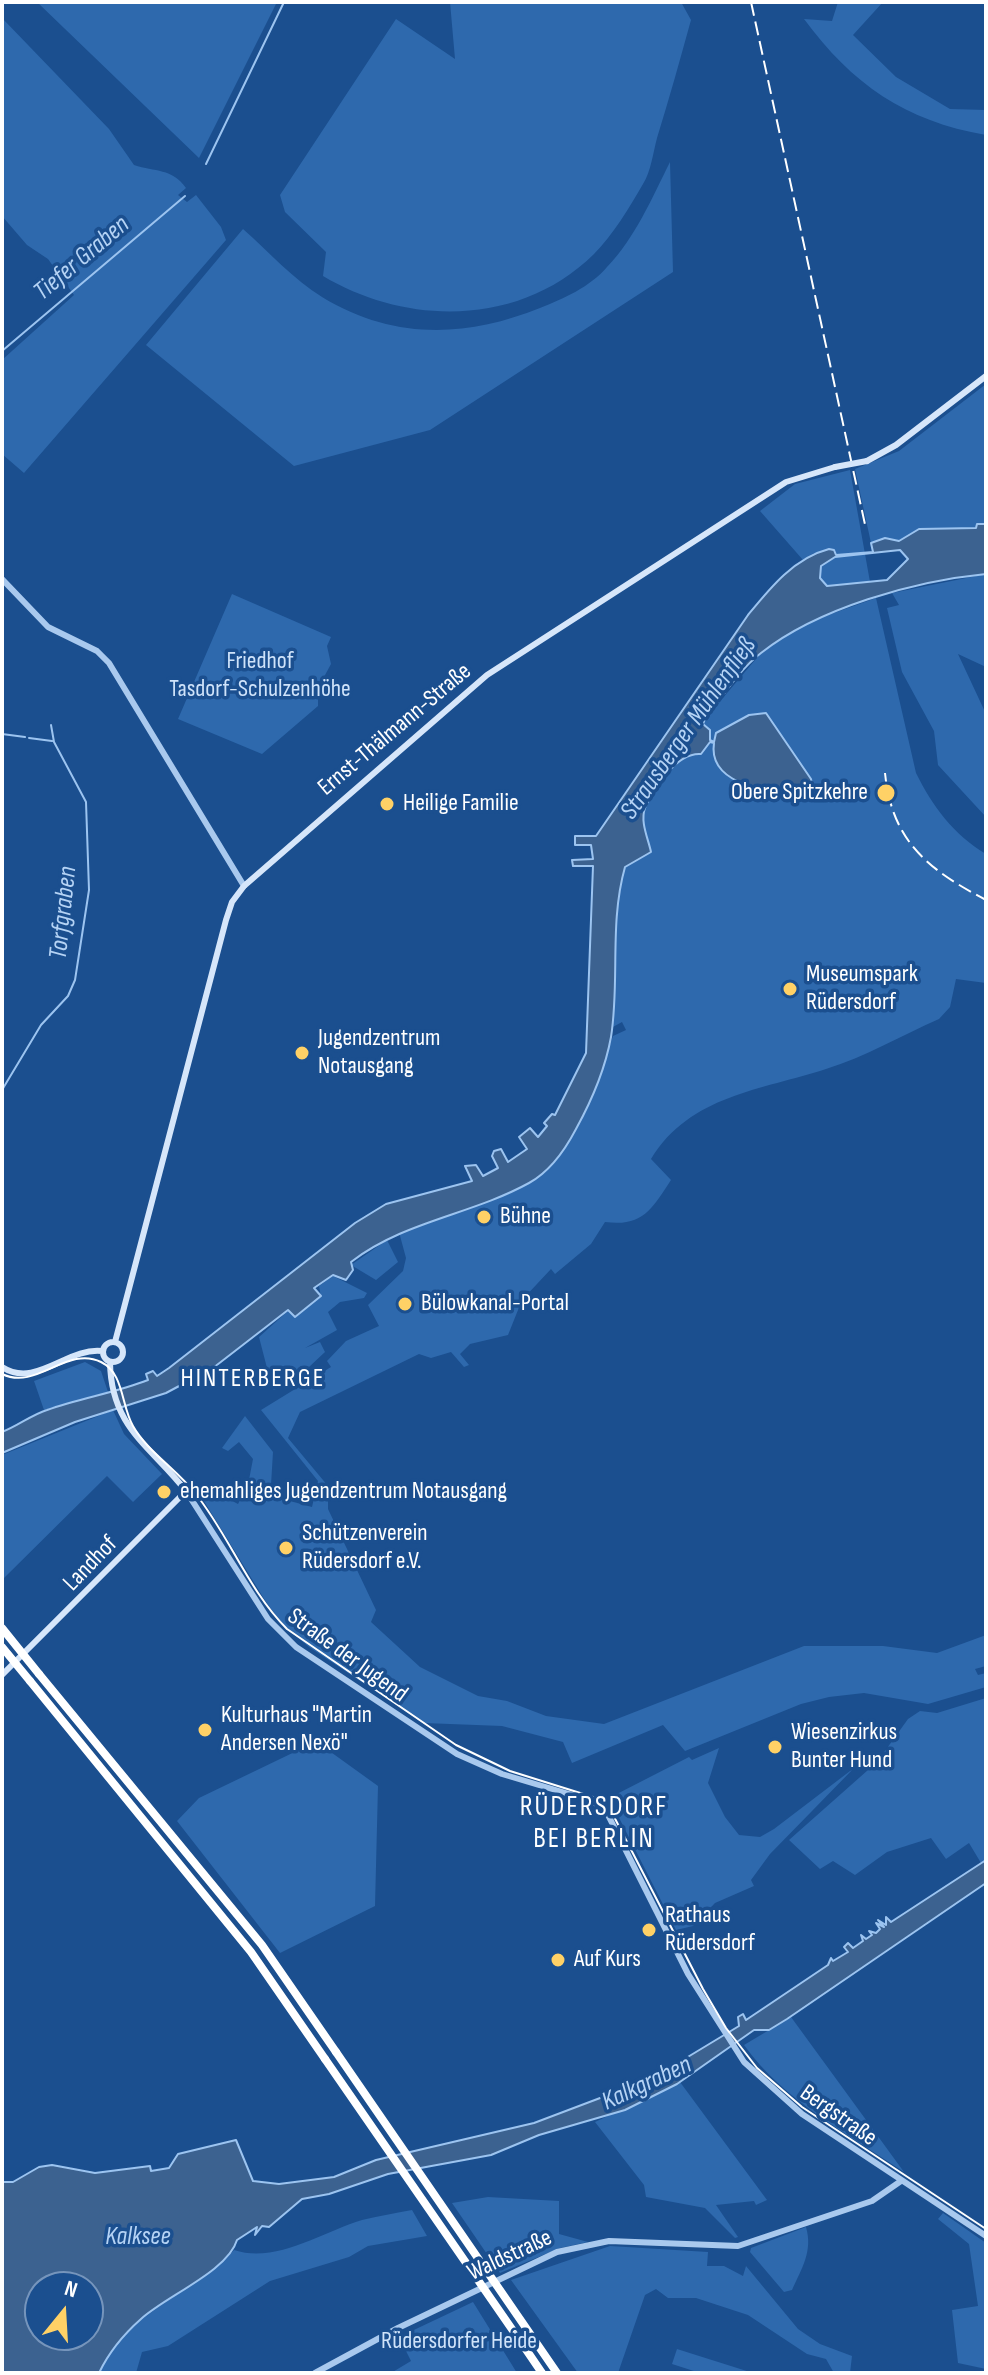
<!DOCTYPE html>
<meta charset="utf-8">
<style>
body{margin:0}
#map{position:relative;width:988px;height:2375px;overflow:hidden;background:#1b4f8f;font-family:"Sofia Sans Condensed",sans-serif}
canvas{display:block}
.frame{position:absolute;inset:0;border:4px solid #fff;pointer-events:none}
.north{position:absolute;left:24px;top:2271px;width:80px;height:80px;box-sizing:border-box;background:#1b4f8f;border:2px solid #7695bc;border-radius:50%;rotate:18deg;font-size:22px;font-weight:700;line-height:32px;text-align:center;color:#fff}
.north::after{content:'';display:block;margin:auto;width:28px;height:36px;background:#ffd166;clip-path:polygon(50% 0,100% 100%,50% 72%,0 100%)}
</style>
<div id="map">
<canvas width="988" height="2375"></canvas>
<div class="frame"></div>
<div class="north">N</div>
</div>
<script>
const ctx = document.querySelector('canvas').getContext('2d');
ctx.lineJoin = 'round';
function fillPath(path, color) { ctx.fillStyle = color; ctx.fill(path, 'evenodd'); }
function stroke(path, color, width, dash) { ctx.strokeStyle = color; ctx.lineWidth = width; ctx.lineCap = dash ? 'butt' : 'round'; ctx.setLineDash(dash || []); ctx.stroke(path); }
function drawText(font, color, halo, rows, align = 'center') {
  ctx.font = font + ' "Sofia Sans Condensed",sans-serif'; ctx.lineWidth = 7; ctx.setLineDash([]); ctx.textBaseline = 'middle'; ctx.strokeStyle = halo; ctx.fillStyle = color; for (const [text, x, y, turn = 0] of rows) {
    ctx.save(); ctx.translate(x, y); ctx.rotate((+turn || 0) * Math.PI / 180); ctx.textAlign = isNaN(turn) ? turn : align; if (halo) ctx.strokeText(text, 0, 0); ctx.fillText(text, 0, 0); ctx.restore();
  }
}
const green = new Path2D(`
 M37,2h240l-78,156z
 M450,2h231l10,18c-11,40 -22,79 -34,118 -4,15 -6,33 -14,46 -13,23 -31,52 -49,70 -74,73 -187,72 -271,22l3,-24 -41,-40 -5,-17 116,-176 59,40z
 M838,2h45l-30,33 43,42 54,32 36,1v25c-81,-14 -134,-51 -182,-116l28,2z
 M2,18l107,111 25,36c21,7 38,3 52,23l-8,7 9,7 9,-7 25,32 5,13 -202,233 -22,-19v-94l72,-65 -26,-36 -21,-14 -25,-29z
 M670,162l3,110 -243,158 -136,36 -148,-121 97,-116c25,22 51,51 79,68 71,43 143,41 218,11 23,-9 50,-21 67,-41 28,-29 45,-69 63,-105z
 M986,384v140h-9v4l-58,1 -20,12 -14,-3 -14,5 -16,-74 44,-18z
 M850,470l20,112 -43,4 -7,-8 -1,-8 8,-10 -13,-7 -11,7 -43,-49 35,-27z
 M986,574v93l-28,-13 28,60v103l-48,-52 -4,-34 -32,-59 -15,-64 12,-3 -7,-12z
 M232,594l99,43 -4,9 4,18 -13,24v18l-56,48 -84,-35z
 M876,598l40,175c17,34 37,61 70,81v129l-30,-4 -6,28 -11,12c-37,16 -74,38 -113,50 -64,21 -136,26 -175,90l20,21c-19,29 -28,47 -66,42l-14,22 -36,30 -4,-5 -29,31 -14,35 -38,9 -10,10 9,11 -5,2 -13,-15 -20,6 -12,-4 -119,58 -12,26 40,48v23l48,101 -5,12 49,45 58,29 29,5 39,15 58,8 200,-78h79l54,7 49,-18v31l-11,3 3,6 8,-2v14l-58,17 -64,-11 -35,4 -28,7 -116,47 -22,-26 -91,38 -9,-21 -61,-16 -78,-3 -115,-76 -26,-22 -17,-23 -67,-109 3,-8 36,19 10,-19 5,-26 -14,-17 -11,9 -6,-3 23,-32 28,36 -2,33 8,13 33,9 6,-26 -57,-71 70,-43 -4,-6 19,-20 33,-15 -11,-21 35,-34 3,-13 -7,-26 112,-39 26,-15 51,-72 25,-70 13,-6 -4,-8 -11,6 4,-112 10,-49 26,-15c-4,-14 -11,-30 -6,-44 8,-21 32,-56 56,-54l9,-13v-11l-7,-6 2,-5 56,-66 42,-29z
 M387,1240l11,22 -22,18 -25,-15z
 M333,1276l34,17 -3,5 -24,4 -12,10 9,18 -32,18 15,-6 5,10 -32,30 -19,8 -6,-4 -5,-18h4l-8,-31 29,-26 7,7 26,-21 -2,-11z
 M85,1362l16,9 7,21 -64,18 -10,-29z
 M113,1410l11,24 38,40 -29,28 -26,-26 -105,104v-125z
 M986,1698v162l-5,3 -12,-20 -23,16 -15,-21 -44,14 -32,23 -22,-14 -13,8 -31,-29 88,-78 31,-43 12,-8 17,2z
 M321,1745l57,41 -3,120 -95,47 -103,-132 22,-23 108,-52z
 M719,1748l-11,35 17,34 14,18 21,2 14,-8 80,-61 -84,86 -19,26 3,6 -39,17 -22,23 -17,4 -67,-132 80,-41 3,3z
 M791,2017l113,155c-56,-38 -121,-72 -160,-127z
 M680,2082l87,118 -11,5 -2,-4 -38,4 22,32 -3,1 -30,-30 -59,-11 -2,-12 -49,-63z
 M488,2197l71,4v33l29,8 -28,6 -60,25 -48,-70z
 M412,2210l15,26 -59,10 -19,11 -79,24 -102,65 -26,6 -6,21h-37c34,-67 90,-75 135,-123 42,14 88,-18 128,-30 16,-4 34,-7 50,-10z
 M943,2213l43,30v126l-28,-6 -6,-53 26,-4 -9,-62 -31,-25z
 M806,2227c7,24 -4,41 -14,63l-8,2 -34,-40 1,-4z
 M610,2246l98,6 -1,14h17l19,10 3,-10 52,63 22,15 32,12 -2,17h-16l-8,-14 -19,-5 -59,-39 -52,-17h-28l-12,-9 -11,6 -27,78h-40l-67,-93z
 M473,2302l44,71h-126l20,-12 -12,-24z
 M677,2349l76,24h-53l-28,-9z`);
const water = new Path2D(`
 M977,524h9v50c-72,7 -168,34 -225,79 -22,17 -39,44 -56,66l-2,5 7,6v10l4,2 2,-9 33,-18 17,-2 45,66 1,7 -6,11c-29,-5 -99,-9 -92,-54l-4,-1 -9,12c-24,-2 -48,34 -56,54 -5,14 3,30 6,44l-26,15c-16,57 -5,114 -14,170 -6,33 -19,63 -35,92 -11,21 -25,42 -47,54 -58,32 -125,38 -178,79l2,8 -7,10 -13,-5 -19,13 7,8 -26,21 -7,-7 -75,58 -47,25 -91,29 -73,31v-21c16,-6 29,-17 45,-22 33,-12 68,-17 101,-30l-2,-6 7,-3 4,5 12,-8 186,-145 31,-19 86,-23 -7,-15 11,-1 7,11 15,-8 -6,-12 2,-5 7,-2 7,13 19,-13 -8,-12 11,-9 8,9 9,-11 -3,-3 8,-9 3,1 31,-62 7,-187h-20l-1,-6 21,-1 -2,-14h-16v-9h21l152,-221c22,-27 46,-57 81,-66l5,1 2,5 37,-3 -2,-9 14,-5 14,3 20,-12 57,-1zM900,550l8,9 -21,21 -60,6 -7,-8 1,-12 14,-9z
 M986,1860v23l-199,136 -18,11h-15l-77,54 -52,26 -86,25 -48,20 -103,19 -59,20 -27,5 -33,28 -7,-1 -7,9 2,-8 -20,13c-9,31 -71,56 -96,79 -17,15 -32,33 -42,54h-97v-191h11l26,-15 13,-2 43,8 55,-7 1,5 18,-3 9,-14 58,-14 17,41 26,3 55,-7 42,-17 158,-37 119,-45 86,-52 -1,-9 5,-3 3,6 82,-55 3,-7 2,3 15,-9 -4,-5 4,-4 5,5 10,-7 -2,-6 5,4 6,-4 -3,-4 7,2 4,-4 -4,-6 8,4 -6,-7 8,5v-8l5,5zM40,2287h48v48h-48z`);
const stream = new Path2D(`
 M206,164l78,-162
 M2,351l183,-155
 M2,734l23,3
 M29,738l23,3
 M2,1090l39,-65 27,-29 7,-16 14,-90 -3,-88 -32,-60 -3,-17`);
const tertiary = new Path2D(`
 M2,579l46,48 49,24 12,12 135,223
 M186,1491l82,128 28,28 161,107 45,20 87,26 16,9 83,165 56,88 58,52 184,122
 M315,2373l83,-45 159,-76 52,-11 129,5 134,-45 29,-20`);
const secondary = new Path2D(`
 M867,461l29,-16 90,-69
 M103 1352a10 10 0 1 1 20 0a10 10 0 1 1-20 0Z
 M115,1342l111,-422 6,-18 12,-16 243,-211 299,-193 49,-15
 M2,1367c34,22 65,-20 100,-16
 M2,1675l184,-184c-35,-45 -75,-63 -76,-129`);
const motorway = new Path2D(`
 M39,1674l223,271 74,107
 M30,1681l221,271 74,107
 M535,2341l22,32
 M525,2348l17,25`);
const tram = new Path2D(`
 M2,1374c35,17 65,-29 99,-12 23,11 20,43 32,64 14,25 43,43 62,67 34,42 53,97 92,136l169,116 54,26 83,26 16,10 94,182 23,39 31,40 45,39 184,122`);
const rail = new Path2D(`
 M751,2l115,527
 M885,773c7,69 44,97 101,127`);
const secondaryBridge = new Path2D(`
 M835,467l32,-6`);
const motorwayBridge = new Path2D(`
 M2,1628l37,46
 M2,1647l28,34
 M336,2052l199,289
 M325,2059l200,289`);
const markers = [
 [886,793,10,"#ffd166"],
 [387,804,8,"#ffd166"],
 [790,989,8,"#ffd166"],
 [302,1053,8,"#ffd166"],
 [484,1217,8,"#ffd166"],
 [405,1304,8,"#ffd166"],
 [164,1492,8,"#ffd166"],
 [286,1548,8,"#ffd166"],
 [205,1730,8,"#ffd166"],
 [775,1747,8,"#ffd166"],
 [649,1930,8,"#ffd166"],
 [558,1960,8,"#ffd166"]
];
const parkNames = [
 ["Friedhof",260,662],
 ["Tasdorf-Schulzenhöhe",260,690],
 ["Rüdersdorfer Heide",459,2342]
];
const streetNames = [
 ["Ernst-Thälmann-Straße",395,730,-40],
 ["Landhof",91,1564,-46],
 ["Straße der Jugend",347,1656,36],
 ["Bergstraße",838,2116,35],
 ["Waldstraße",510,2256,-25]
];
const poiNames = [
 ["Obere Spitzkehre",868,793,"right"],
 ["Heilige Familie",403,804],
 ["Museumspark",806,975],
 ["Rüdersdorf",806,1003],
 ["Jugendzentrum",318,1039],
 ["Notausgang",318,1067],
 ["Bühne",500,1217],
 ["Bülowkanal-Portal",421,1304],
 ["ehemahliges Jugendzentrum Notausgang",180,1492],
 ["Schützenverein",302,1534],
 ["Rüdersdorf e.V.",302,1562],
 ["Kulturhaus \"Martin",221,1716],
 ["Andersen Nexö\"",221,1744],
 ["Wiesenzirkus",791,1733],
 ["Bunter Hund",791,1761],
 ["Rathaus",665,1916],
 ["Rüdersdorf",665,1944],
 ["Auf Kurs",574,1960]
];
const waterNames = [
 ["Tiefer Graben",82,259,-40],
 ["Strausberger Mühlenfließ",689,729,-55],
 ["Torfgraben",64,913,-84],
 ["Kalkgraben",647,2084,-25],
 ["Kalksee",138,2237]
];
const neighbourhoodNames = [
 ["HINTERBERGE",253,1379]
];
const quarterNames = [
 ["RÜDERSDORF",594,1808],
 ["BEI BERLIN",594,1840]
];
fillPath(green, '#2e69ad');
fillPath(water, '#3c6290');
stroke(water, '#9cc4f0', 2);
stroke(stream, '#9cc4f0', 2);
stroke(tertiary, '#a9c9ee', 6);
stroke(secondary, '#d6e6fa', 6);
stroke(motorway, '#fff', 8);
stroke(tram, '#fff', 2);
stroke(rail, '#fff', 2, [14, 6]);
stroke(secondaryBridge, '#d6e6fa', 6);
stroke(motorwayBridge, '#fff', 8);
for (const [x, y, r, color] of markers) { const dot = new Path2D(); dot.arc(x, y, r, 0, 2 * Math.PI); ctx.fillStyle = color; ctx.fill(dot); stroke(dot, '#1b4f8f', 3); }
drawText('24px', '#cfe3fa', '#1b4f8f', parkNames);
drawText('24px', '#fff', '#1b4f8f', streetNames);
drawText('24px', '#fff', '#1b4f8f', poiNames, 'left');
drawText('italic 26px', '#b5d3f5', '#1b4f8f', waterNames);
ctx.letterSpacing = '2px';
drawText('26px', '#fff', '#1b4f8f', neighbourhoodNames);
ctx.letterSpacing = '0px';
ctx.letterSpacing = '2px';
drawText('28px', '#fff', '#1b4f8f', quarterNames);
ctx.letterSpacing = '0px';
</script>
